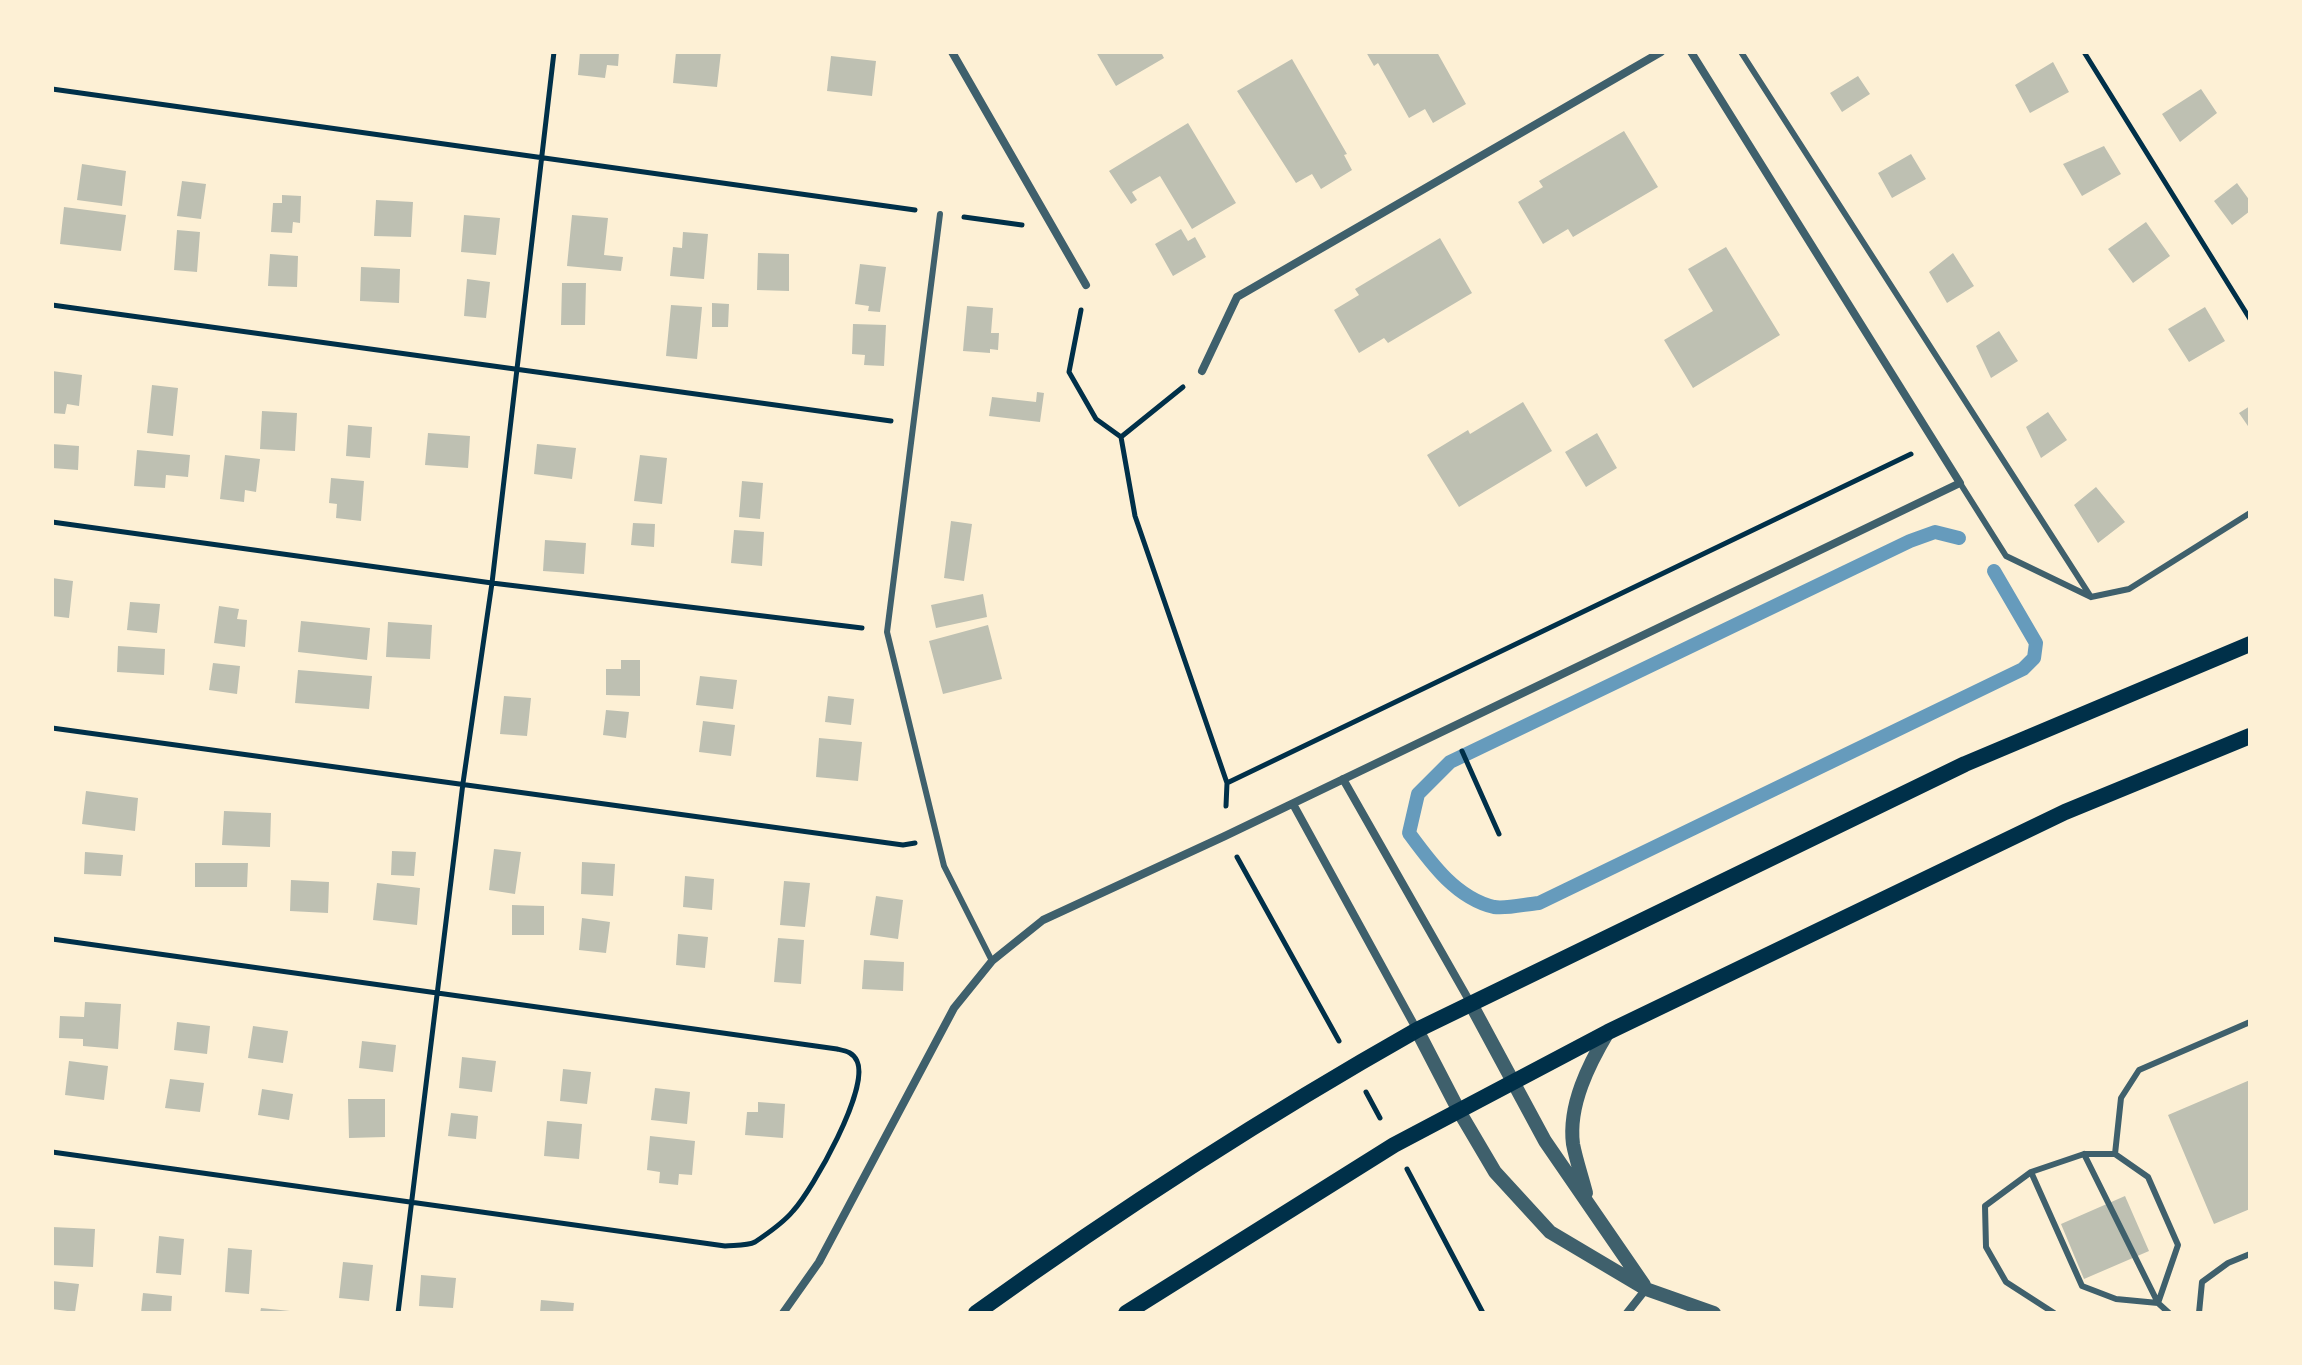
<!DOCTYPE html>
<style>
body{margin:0}
#map{position:relative;width:2302px;height:1365px;overflow:hidden;background:#fdf0d5;font-family:"Zilla Slab",serif}
canvas{display:block}
.frame{position:absolute;inset:0;border:54px solid #fdf0d5;pointer-events:none}
</style>
<div id="map">
<canvas width="2302" height="1365"></canvas>
<div class="frame"></div>
</div>
<script>
const ctx = document.querySelector('canvas').getContext('2d');
ctx.lineJoin = 'round';
function stroke(path, color, width, dash) { ctx.strokeStyle = color; ctx.lineWidth = width; ctx.lineCap = dash ? 'butt' : 'round'; ctx.setLineDash(dash || []); ctx.stroke(path); }
function fillPath(path, color) { ctx.fillStyle = color; ctx.fill(path, 'evenodd'); }
const stream = new Path2D(`
 M1959,538l-24,-6 -25,9 -460,221 -32,32 -9,39c22,30 47,65 85,74 13,2 32,-3 45,-4l484,-234 11,-11 2,-15 -42,-72`);
const building = new Path2D(`
 M580,52h39l-1,14 -11,-1 -2,13 -27,-3z
 M676,52h45l-4,35 -44,-4z
 M1096,52h65l3,6 -48,28z
 M1366,52h71l29,52 -33,19 -8,-14 -16,9 -31,-55 -4,3z
 M831,56l45,5 -4,35 -45,-5z
 M1292,59l55,95 -3,1 8,15 -31,19 -9,-15 -16,9 -59,-92z
 M2053,62l16,30 -39,21 -15,-28z
 M1858,76l12,18 -28,18 -12,-19z
 M2201,89l16,24 -37,29 -18,-28z
 M1188,123l48,80 -44,26 -32,-53 -28,16 5,8 -6,4 -22,-33z
 M1624,131l34,56 -85,50 -5,-8 -25,15 -25,-42 25,-15 -4,-6z
 M2104,146l17,28 -39,22 -19,-32z
 M1911,154l15,25 -34,19 -14,-25z
 M82,164l44,7 -4,35 -45,-6z
 M182,181l24,3 -5,35 -24,-3z
 M2237,183l13,18v10l-18,14 -18,-24z
 M282,195l19,1 -1,27 -7,-1 -1,11 -21,-1 2,-29h9z
 M376,200l37,2 -2,35 -37,-1z
 M64,207l62,8 -5,36 -61,-7z
 M464,215l36,3 -4,37 -35,-3z
 M572,215l36,3 -4,37 19,2 -2,14 -54,-5z
 M2146,222l24,34 -37,27 -25,-34z
 M1181,229l7,12 7,-4 11,20 -33,19 -18,-32z
 M177,230l23,2 -3,40 -23,-2z
 M683,232l25,2 -4,45 -34,-3 3,-29 9,1z
 M1440,238l32,55 -84,50 -4,-5 -25,15 -25,-43 25,-15 -4,-6z
 M1726,247l54,88 -87,53 -29,-48 49,-29 -25,-42z
 M758,253l31,1v37l-32,-1z
 M1953,253l21,33 -27,17 -18,-31z
 M270,254l28,2 -1,31 -29,-1z
 M860,264l26,3 -6,45 -12,-1 1,-5 -14,-2z
 M361,267l39,2 -1,34 -39,-2z
 M467,279l23,3 -4,36 -22,-2z
 M562,283h24l-1,42h-24z
 M712,303l17,1 -1,23h-16z
 M671,305l31,2 -5,52 -31,-3z
 M967,306l26,2 -2,25h8l-1,17 -8,-1v4l-27,-2z
 M2205,307l20,34 -36,21 -21,-33z
 M853,324l33,1 -2,41 -20,-1 1,-10 -13,-1z
 M1999,331l19,30 -27,17 -15,-32z
 M52,371l30,4 -3,31 -12,-2 -2,10 -13,-1z
 M152,385l26,3 -5,48 -26,-3z
 M1037,392l7,1 -4,29 -51,-6 3,-19 44,5z
 M1523,402l29,49 -93,56 -32,-52 41,-25 2,4z
 M2250,406v23l-11,-16z
 M262,411l35,2 -2,38 -35,-2z
 M2048,412l19,28 -26,18 -15,-31z
 M348,425l24,2 -2,31 -24,-2z
 M428,433l42,3 -2,32 -43,-3z
 M1597,433l20,35 -31,19 -21,-35z
 M52,444l27,2 -1,24 -26,-2z
 M537,444l39,4 -4,31 -38,-5z
 M137,450l53,5 -2,22 -22,-2 -1,13 -31,-2z
 M225,455l35,4 -4,33 -11,-2 -1,12 -24,-3z
 M640,455l27,3 -5,46 -28,-3z
 M331,478l33,3 -3,40 -25,-3 1,-14 -8,-1z
 M742,481l21,2 -3,36 -21,-2z
 M2096,487l29,35 -27,21 -24,-38z
 M951,521l21,3 -8,57 -20,-3z
 M633,523l22,1 -1,23 -23,-2z
 M734,530l30,2 -2,34 -31,-3z
 M545,540l41,3 -2,31 -41,-3z
 M52,578l21,3 -4,37 -17,-2z
 M983,594l4,23 -51,11 -5,-23z
 M130,602l30,2 -3,29 -30,-3z
 M219,606l20,3 -2,10 10,1 -2,27 -31,-4z
 M301,621l69,7 -3,32 -69,-8z
 M388,622l44,3 -2,34 -44,-2z
 M988,625l14,54 -59,15 -14,-53z
 M118,646l47,3 -1,26 -47,-3z
 M621,660h19v36l-34,-1v-26h15z
 M213,663l27,3 -3,28 -28,-4z
 M298,670l74,6 -3,33 -74,-6z
 M700,676l37,4 -4,29 -37,-4z
 M504,696l27,2 -4,38 -27,-2z
 M828,696l26,3 -3,26 -26,-3z
 M606,710l23,2 -3,26 -23,-3z
 M703,721l32,4 -4,31 -32,-4z
 M819,738l43,4 -4,39 -42,-4z
 M86,791l52,7 -3,33 -53,-7z
 M224,811l47,2 -1,34 -48,-2z
 M494,849l27,3 -6,42 -26,-4z
 M392,851l24,1 -2,24 -23,-1z
 M85,852l38,3 -2,21 -37,-2z
 M582,862l33,2 -2,32 -32,-2z
 M195,863h53l-1,24h-52z
 M685,876l29,3 -2,31 -29,-3z
 M291,880l38,2 -1,31 -38,-2z
 M784,881l26,2 -5,44 -25,-2z
 M377,883l43,5 -3,37 -44,-5z
 M876,896l27,4 -5,39 -28,-4z
 M512,905l32,1v29h-32z
 M582,918l28,4 -4,31 -27,-3z
 M678,934l30,3 -3,31 -29,-3z
 M778,938l26,2 -3,44 -27,-2z
 M864,960l40,2 -1,29 -41,-2z
 M85,1002l36,2 -3,45 -35,-3v-7l-24,-1 1,-22 24,1z
 M177,1022l33,4 -3,28 -33,-4z
 M253,1026l35,5 -5,32 -35,-5z
 M362,1041l34,4 -3,27 -34,-4z
 M462,1057l34,4 -4,31 -33,-4z
 M69,1061l39,5 -4,34 -39,-5z
 M563,1069l28,3 -4,32 -27,-3z
 M170,1079l34,4 -4,29 -35,-4z
 M2250,1080v129l-36,15 -46,-109z
 M655,1088l35,4 -3,32 -36,-4z
 M262,1089l31,5 -4,26 -31,-5z
 M348,1099h37v38l-36,1z
 M758,1102l27,2 -2,34 -38,-3 2,-23h11z
 M451,1113l27,3 -2,23 -28,-3z
 M547,1121l35,3 -3,35 -35,-3z
 M650,1136l45,5 -3,34 -13,-1 -1,11 -19,-2 1,-11 -13,-2z
 M2125,1196l24,55 -65,28 -23,-55z
 M52,1227l43,2 -2,38 -41,-2z
 M159,1236l25,3 -3,36 -25,-2z
 M228,1248l24,2 -3,44 -24,-2z
 M343,1262l30,3 -4,36 -30,-3z
 M421,1275l35,3 -3,30 -34,-2z
 M52,1281l27,3 -4,28 -23,-3z
 M143,1293l29,3 -1,17h-30z
 M541,1300l33,3 -1,10h-33z
 M261,1308l29,3v2h-30z`);
const path = new Path2D(`
 M2084,52l166,267
 M52,89l863,121
 M964,217l58,8
 M52,305l839,116
 M1081,310l-12,62 27,47 25,18 14,79 92,267 -1,23
 M1121,437l62,-50
 M52,522l440,61 370,45
 M52,728l851,117 12,-2
 M1462,751l37,83
 M1227,783l684,-329
 M1237,857l102,184
 M52,939l785,110c9,2 16,3 20,12 13,27 -44,128 -64,150 -9,11 -26,23 -38,31 -8,4 -21,3 -30,4l-673,-94
 M1366,1092l14,26
 M1407,1169l76,144
 M398,1313l65,-530 29,-200 62,-531`);
const service = new Path2D(`
 M1741,52l350,545
 M940,214l-53,418 57,234 48,95
 M1960,483l46,73 85,41 38,-8 121,-76
 M2084,1154l74,149
 M2115,1154l6,-56 18,-28 111,-48
 M2031,1172l51,114 34,13 42,4
 M2054,1313l-48,-31 -20,-35 -1,-41 46,-34 53,-18h31l33,23 30,68 -20,58 11,10
 M2199,1313l3,-31 26,-19 22,-9`);
const minor = new Path2D(`
 M952,52l134,233
 M1202,371l35,-74 424,-245
 M1343,779l127,223
 M1293,804l124,226
 M783,1313l36,-51 135,-254 38,-47 51,-41 182,-84 735,-353 -269,-431
 M1627,1313l19,-24`);
const tertiary = new Path2D(`
 M1470,1002l75,139 99,144
 M1417,1030l42,81 36,61 55,60 96,57 68,24
 M1586,1193c-4,-16 -10,-33 -13,-49 -5,-39 16,-80 35,-112`);
const secondary = new Path2D(`
 M976,1313c142,-102 289,-197 441,-283l548,-266 285,-120
 M1126,1313l268,-168 214,-113 457,-220 185,-76`);
stroke(stream, '#669bbc', 14);
fillPath(building, '#bec0b2');
stroke(path, '#003049', 5);
stroke(service, '#3f606c', 6);
stroke(minor, '#3f606c', 8);
stroke(tertiary, '#3f606c', 14);
stroke(secondary, '#003049', 16);
</script>
